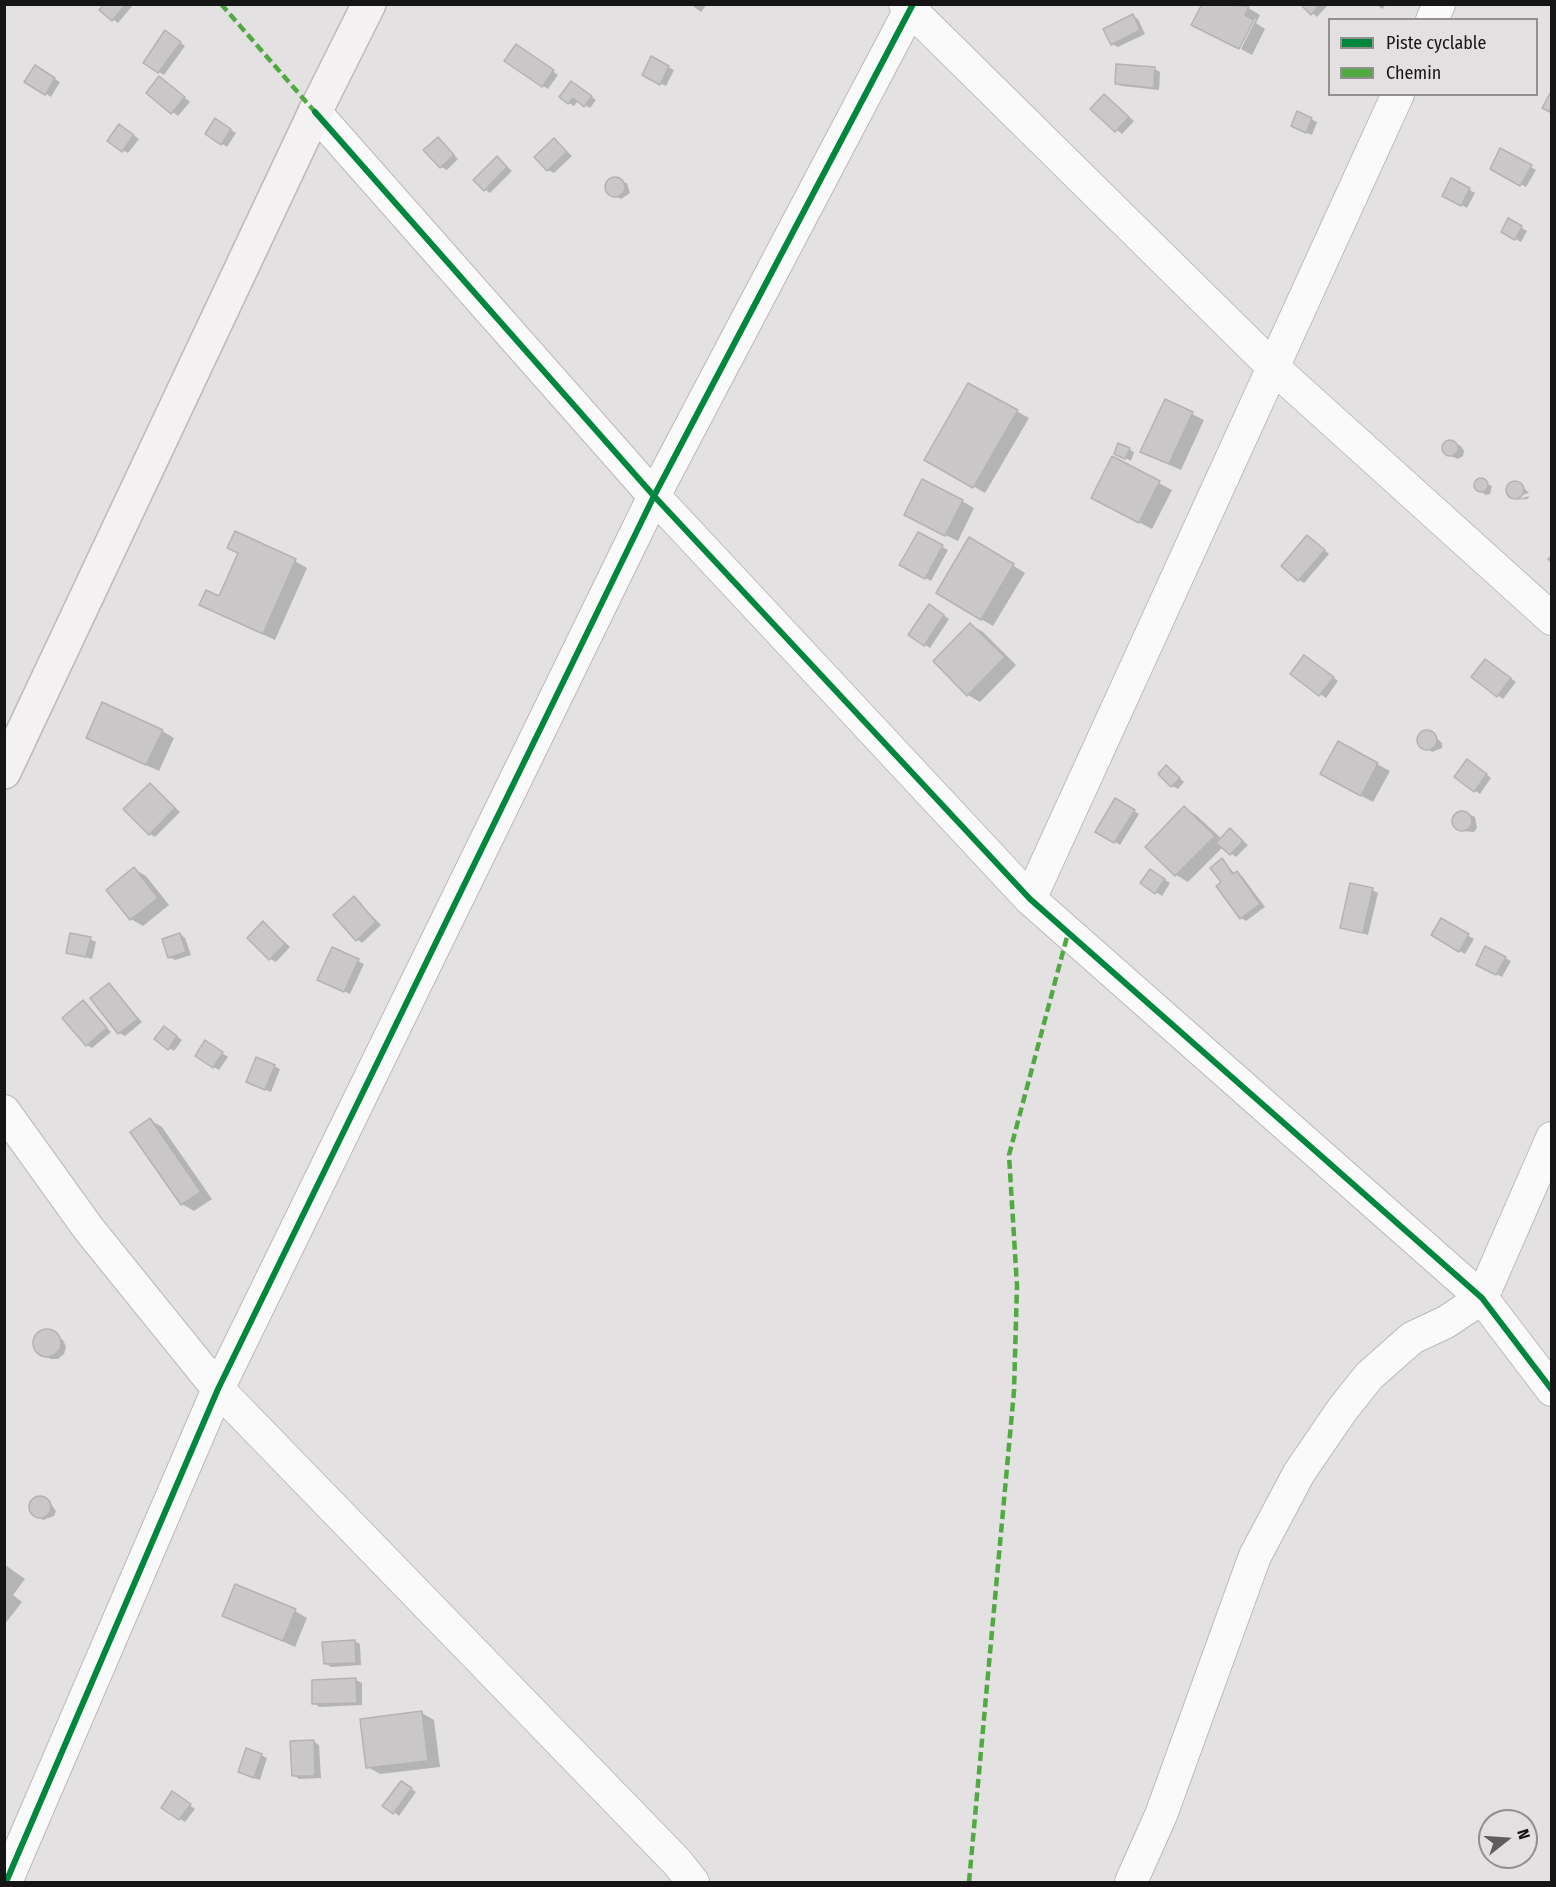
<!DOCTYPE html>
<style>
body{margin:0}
#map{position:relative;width:1556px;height:1887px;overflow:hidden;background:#e3e1e2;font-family:"Fira Sans Condensed",sans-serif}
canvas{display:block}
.frame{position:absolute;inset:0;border:6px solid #161515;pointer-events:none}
.legend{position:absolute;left:1328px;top:18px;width:210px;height:78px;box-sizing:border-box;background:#e4e0e1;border:2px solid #928f8f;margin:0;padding:8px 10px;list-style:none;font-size:18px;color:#161515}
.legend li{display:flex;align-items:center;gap:12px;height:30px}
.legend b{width:30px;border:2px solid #928f8f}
.north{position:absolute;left:1478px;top:1809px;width:60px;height:60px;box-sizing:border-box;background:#e4e0e1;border:2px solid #928f8f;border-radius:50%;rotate:73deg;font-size:16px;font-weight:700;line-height:24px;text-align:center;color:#161515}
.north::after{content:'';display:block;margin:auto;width:21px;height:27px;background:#5e5c5d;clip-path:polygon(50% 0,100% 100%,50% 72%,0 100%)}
</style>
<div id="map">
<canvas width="1556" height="1887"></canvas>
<div class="frame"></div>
<ul class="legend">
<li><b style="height:8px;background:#00873e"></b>Piste cyclable</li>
<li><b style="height:8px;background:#51a942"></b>Chemin</li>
</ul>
<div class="north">N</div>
</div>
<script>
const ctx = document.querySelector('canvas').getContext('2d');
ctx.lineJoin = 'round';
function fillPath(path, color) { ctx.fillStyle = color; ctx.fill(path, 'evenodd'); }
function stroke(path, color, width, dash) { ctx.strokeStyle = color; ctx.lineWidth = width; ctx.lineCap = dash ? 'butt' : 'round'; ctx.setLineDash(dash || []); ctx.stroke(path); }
const shadow = new Path2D(`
 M106,4h28l-16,19 -17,-13z
 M690,4h17l-6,8z
 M1203,4h39l18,11 -4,8 9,6 -13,26 -11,-6 15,-30h-3l-15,29z
 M1302,4h26v1l-11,12z
 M1374,4h11l-2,5z
 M1132,16l6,3 7,15 -27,13 -6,-3z
 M171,36l14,10 -21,29 -19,-12z
 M521,49l37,26 -10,14 -5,-3z
 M652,58l22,12 -8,16 -22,-11z
 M35,67l25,15 -9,15 -25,-16z
 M1155,69l5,3 -1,18 -37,-4 -6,-3z
 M165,81l25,21 -12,14 -30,-24z
 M577,86l19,14 -6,8 -12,-7 -4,5 -5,-3z
 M1104,96l30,25 -12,13 -30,-25z
 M1311,119l6,3 -5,13 -14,-6z
 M215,120l21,13 -9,14 -20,-13z
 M125,129l14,10 -11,14 -6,-3z
 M438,139l20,20 -11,11 -6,-3z
 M554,140l18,16 -18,17 -6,-3z
 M1501,150l35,20 -10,17 -34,-19z
 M497,158l15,13 -22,22 -6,-4z
 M610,180l17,3 3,10 -9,6 -5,-3 -9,-7z
 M1452,180l23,13 -8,15 -23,-13z
 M1509,220l18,11 -6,11 -18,-10z
 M969,385l60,33 -44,75 -59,-34z
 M1166,401l38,19 -23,50 -27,-12z
 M1449,441l12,5 3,5 -1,5 -5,3 -12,-5 -4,-5 2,-5z
 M1129,449l5,3 -3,9 -15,-8z
 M1113,459l59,31 -20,39 -47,-24z
 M1478,480l14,6 -2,8 -4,1 -9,-6z
 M1518,482l11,11 -17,5 -4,-3 1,-10z
 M1529,496l-1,3 -12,1z
 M962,501l12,7 -16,33 -40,-19z
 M918,534l30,16 -17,31 -29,-17z
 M1313,540l16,14 -25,29 -5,-3z
 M982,546l43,27 -32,53 -12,-7z
 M239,553l56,8 12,7 -32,72 -62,-29z
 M1552,554v10l-5,-5z
 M934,609l15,10 -19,29 -20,-13z
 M971,625l12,7 33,33 -36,37 -12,-7 -33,-34z
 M1310,660l28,21 -12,17 -34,-24z
 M1491,664l25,18 -13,17 -30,-22z
 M162,731l12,7 -15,33 -59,-27z
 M1429,731l13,12v5l-10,4 -13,-11v-5z
 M1338,743l52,28 -17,31 -39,-21z
 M1473,764l18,14 -11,16 -6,-4z
 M1167,767l17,15 -6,7 -6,-3z
 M150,784l30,28 -25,25 -5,-3z
 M1116,800l23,14 -19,31 -23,-14z
 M1184,808l12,7 26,24 8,-9 18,15 -12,12 -13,-10 -35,35 -12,-7 -29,-29z
 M1463,811l12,6 2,11 -3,4 -12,-1 -8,-8 4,-10z
 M1222,860l13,14 7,2 23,31 -19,14 -5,-3 -18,-36z
 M134,869l12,7 23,29 -26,21 -12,-7z
 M1150,871l20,12 -8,13 -20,-13z
 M1372,890l6,3 -10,42 -26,-8z
 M354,898l27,27 -19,18 -5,-4z
 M1441,920l33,19 -9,15 -32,-19z
 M264,923l26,24 -14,15 -6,-3z
 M180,934l5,4 6,17 -16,5 -6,-3z
 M90,939l6,3 -4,17 -25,-7z
 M1486,948l25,13 -9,16 -24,-13z
 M333,949l31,15 -14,30 -25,-12z
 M109,985l33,37 -17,14 -6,-3z
 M83,1002l28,30 -19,16 -5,-3z
 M170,1031l12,9 -8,11 -5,-3z
 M211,1046l17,11 -9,13 -5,-3z
 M274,1066l6,3 -9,23 -18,-7z
 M150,1120l12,7 50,72 -18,12 -12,-7z
 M43,1331h7l13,9 3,7 -2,7 -6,5h-7l-14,-8 -2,-7 2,-8z
 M36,1497l13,4 7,10 -2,5 -11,4 -11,-8v-11z
 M4,1564l21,15 -12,16 9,7 -18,23z
 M295,1611l12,7 -12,29 -71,-32z
 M354,1641l6,3 1,21 -30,2 -6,-4z
 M356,1680l6,3v22l-43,2 -5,-4z
 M422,1713l12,7 6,47 -60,7 -12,-7z
 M313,1741l6,4 2,33 -22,1 -5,-4z
 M261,1755l6,3 -7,22 -15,-5z
 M407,1786l9,6 -17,24 -5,-4z
 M178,1797l17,12 -10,13 -22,-14z`);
const building = new Path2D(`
 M104,4h22l-14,17 -13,-11z
 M1202,4l47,2 -4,9 9,5 -15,29 -48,-24z
 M1300,4h20l-9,11z
 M1133,14l7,16 -29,15 -8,-16z
 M165,30l16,12 -23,31 -15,-10z
 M516,44l38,26 -12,17 -38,-26z
 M651,56l18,10 -9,19 -18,-10z
 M1116,64l39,3 -1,21 -39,-4z
 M35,65l20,13 -10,17 -21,-13z
 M159,76l26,21 -14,17 -25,-21z
 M571,81l21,15 -8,11 -11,-9 -5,6 -9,-7z
 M1552,90v23l-10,-5z
 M1104,94l25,23 -14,15 -25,-23z
 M1297,111l15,7 -6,15 -15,-7z
 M215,118l16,11 -10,16 -16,-11z
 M119,124l15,11 -12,17 -15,-11z
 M438,137l16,18 -14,13 -17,-18z
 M554,138l13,14 -20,19 -13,-14z
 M1500,148l32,17 -12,21 -30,-17z
 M497,156l10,11 -23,24 -11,-11z
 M605 187a10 10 0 1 1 20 0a10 10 0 1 1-20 0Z
 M1451,178l19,10 -9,18 -19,-10z
 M1508,218l14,8 -7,14 -14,-8z
 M968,383l50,27 -45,78 -49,-28z
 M1165,399l28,13 -24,52 -29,-12z
 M1442 448a8 8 0 1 1 16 0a8 8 0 1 1-16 0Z
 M1118,443l12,5 -5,11 -11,-5z
 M1112,456l48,25 -21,42 -48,-25z
 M1474 485a7 7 0 1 1 14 0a7 7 0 1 1-14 0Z
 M922,479l41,21 -18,36 -41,-21z
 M1506 490a9 9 0 1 1 18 0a9 9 0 1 1-18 0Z
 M235,531l61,28 -33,75 -64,-29 7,-15 13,6 19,-43 -11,-5z
 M918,532l25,13 -18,34 -26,-14z
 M1307,535l18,15 -27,31 -17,-15z
 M969,537l45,27 -33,56 -45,-27z
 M929,604l15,11 -20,31 -16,-11z
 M970,623l35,34 -38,39 -34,-35z
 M1304,655l30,22 -15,19 -29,-22z
 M1485,659l26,19 -14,19 -26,-20z
 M102,702l61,28 -17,35 -60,-27z
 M1417 740a10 10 0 1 1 20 0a10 10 0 1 1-20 0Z
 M1338,741l40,22 -17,33 -41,-22z
 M1467,759l20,15 -13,18 -20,-15z
 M1166,765l14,13 -9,9 -13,-13z
 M150,783l25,25 -26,27 -26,-26z
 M1115,798l20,12 -21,33 -19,-11z
 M1184,806l31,30 -40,40 -30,-29z
 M1452 821a10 10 0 1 1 20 0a10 10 0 1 1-20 0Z
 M1230,828l13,13 -13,14 -14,-12z
 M1222,858l11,16 4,-3 23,33 -20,15 -24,-33 5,-4 -11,-14z
 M134,867l24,31 -28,22 -24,-30z
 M1150,869l15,10 -10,15 -15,-11z
 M1350,883l23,5 -10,45 -23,-5z
 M354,896l22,26 -20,19 -23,-26z
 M1441,918l28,16 -10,18 -28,-17z
 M263,921l22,23 -16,16 -22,-22z
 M70,933l21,4 -5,20 -20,-4z
 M180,933l6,19 -18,6 -6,-19z
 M1485,946l21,11 -10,18 -20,-10z
 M332,947l27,12 -15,33 -27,-12z
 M109,983l29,36 -20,15 -28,-36z
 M83,1000l24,28 -21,18 -24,-28z
 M164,1026l13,10 -9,14 -14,-11z
 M205,1040l18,12 -10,16 -18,-12z
 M256,1057l19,8 -10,25 -19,-8z
 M150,1118l51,74 -20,13 -51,-73z
 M33 1343a14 14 0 1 1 28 0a14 14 0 1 1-28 0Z
 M29 1507a11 11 0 1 1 22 0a11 11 0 1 1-22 0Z
 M235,1584l61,25 -13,32 -61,-25z
 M355,1640l1,23 -32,1 -2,-22z
 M356,1678l1,25 -45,1v-24z
 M422,1711l6,50 -62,7 -6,-49z
 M314,1740l1,36h-23l-2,-35z
 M246,1748l16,6 -8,24 -16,-6z
 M401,1781l11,7 -19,26 -11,-8z
 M172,1791l19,13 -12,16 -18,-12z`);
const street = new Path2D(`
 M905,4l369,364 278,251
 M1432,20l7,-16
 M315,112l339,384 376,403 452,399 70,92
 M1030,899l368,-805
 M4,1111l84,117 130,161 459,473 16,20
 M6,1882l212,-493 436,-893 259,-492
 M1131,1882l30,-67 94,-259 44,-83 43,-63 27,-34 43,-38 34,-16 36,-24 70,-160`);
const secondary = new Path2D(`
 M4,772l311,-660 54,-108`);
const quiet = new Path2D(`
 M221,4l94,108
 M969,1882l45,-491 3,-105 -8,-131 59,-222`);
const cycleway = new Path2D(`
 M315,112l339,384 376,403 452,399 70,92
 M6,1882l212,-493 436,-893 259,-492`);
fillPath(shadow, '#0003');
fillPath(building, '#c9c7c8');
stroke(building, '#b4b2b3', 1.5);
stroke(street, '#bbb9ba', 34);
stroke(secondary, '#bbb9ba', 36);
stroke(street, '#fbfafb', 32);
stroke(secondary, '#f4f1f3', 33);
stroke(quiet, '#51a942', 4.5, [9, 4.5]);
stroke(cycleway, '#00873e', 6);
</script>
